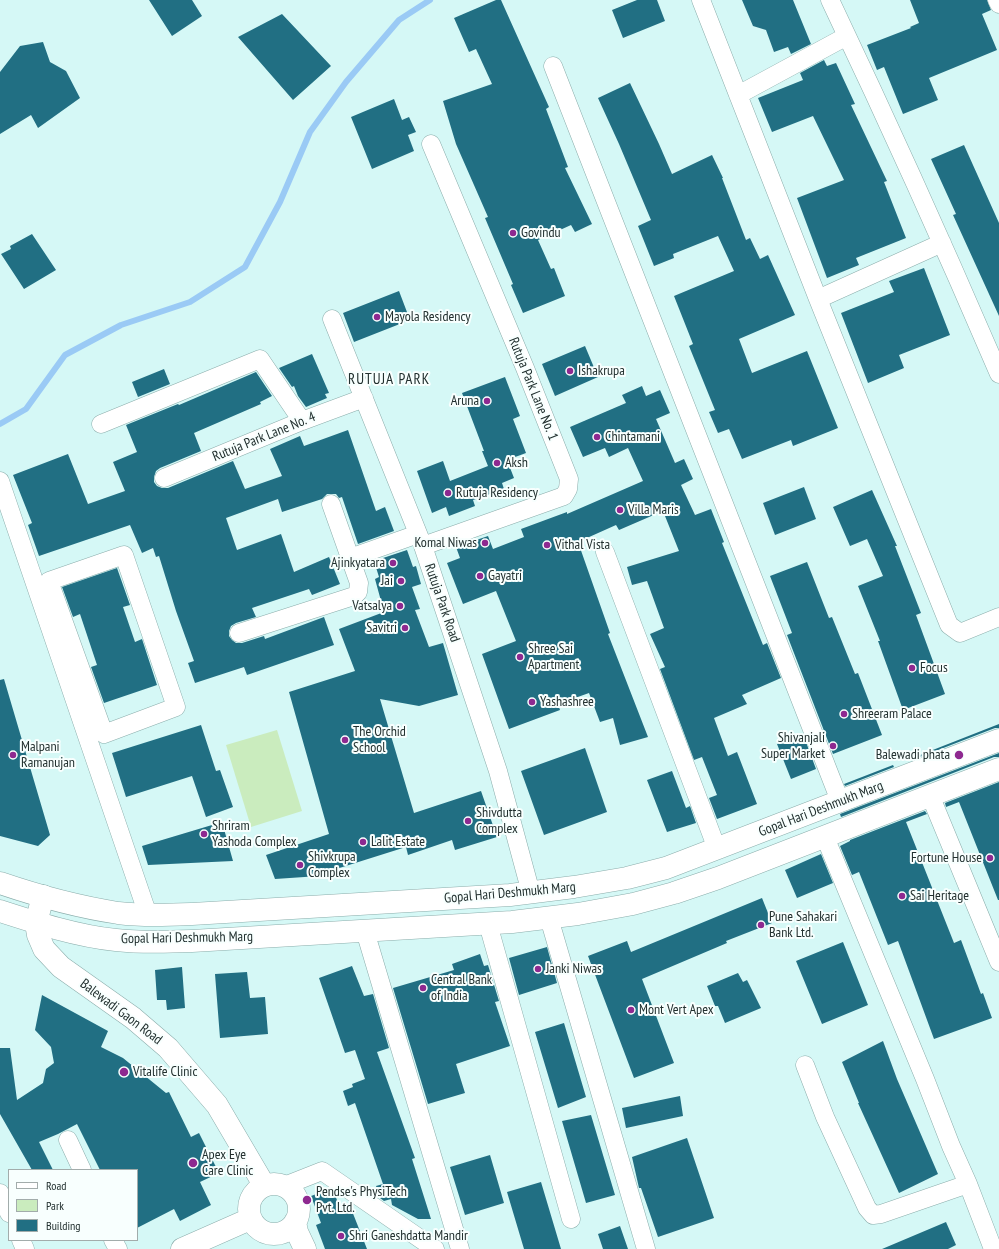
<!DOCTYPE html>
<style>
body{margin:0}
#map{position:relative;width:999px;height:1249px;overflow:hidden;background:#d5f8f6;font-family:"PT Sans Narrow",sans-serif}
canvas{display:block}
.legend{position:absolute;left:8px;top:1169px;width:130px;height:72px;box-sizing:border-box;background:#f8fffe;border:1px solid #a2acab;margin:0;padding:5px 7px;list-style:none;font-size:12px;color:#22302f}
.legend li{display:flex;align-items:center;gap:8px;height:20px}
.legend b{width:20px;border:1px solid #a2acab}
</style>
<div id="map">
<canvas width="999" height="1249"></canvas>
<ul class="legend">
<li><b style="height:5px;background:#fff"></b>Road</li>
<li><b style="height:11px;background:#caecbe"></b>Park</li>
<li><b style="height:11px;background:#216f83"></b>Building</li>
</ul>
</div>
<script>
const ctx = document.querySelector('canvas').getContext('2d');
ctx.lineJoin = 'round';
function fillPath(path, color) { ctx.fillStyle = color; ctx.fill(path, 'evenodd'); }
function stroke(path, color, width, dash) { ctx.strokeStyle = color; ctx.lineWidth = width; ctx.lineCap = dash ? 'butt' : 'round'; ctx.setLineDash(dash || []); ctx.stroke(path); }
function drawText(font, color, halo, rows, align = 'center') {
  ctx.font = font + ' "PT Sans Narrow",sans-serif'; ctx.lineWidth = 4; ctx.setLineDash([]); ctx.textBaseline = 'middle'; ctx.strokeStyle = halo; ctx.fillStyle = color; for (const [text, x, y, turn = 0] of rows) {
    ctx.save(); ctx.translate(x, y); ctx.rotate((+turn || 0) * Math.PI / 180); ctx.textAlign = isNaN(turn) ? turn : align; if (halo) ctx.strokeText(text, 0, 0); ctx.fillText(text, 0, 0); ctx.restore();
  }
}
const green = new Path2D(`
 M277,730l25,81 -51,16 -25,-82z`);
const stream = new Path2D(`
 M0,424l26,-15 39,-54 56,-30 69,-23 55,-35 35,-65 30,-70 36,-50 53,-62 31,-20`);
const building = new Path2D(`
 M149,0h43l10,16 -30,20z
 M496,0h5l48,107 -3,2 22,58 -3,1 27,56 -17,8 -4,-7 -33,15 13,29 3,-1 11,28 -42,17 -12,-28 2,-1 -28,-66 3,-1 -32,-73 -13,-43 49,-17 -16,-35 -7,3 -15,-34z
 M637,0h20l8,21 -42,17 -11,-28z
 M742,0h51l18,44 -20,10 -3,-7 -14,5 -8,-22 -13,-4z
 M910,0h77l4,10 -9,4 15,36 -68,28 9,22 -35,14 -19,-47 -7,3 -10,-25 44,-17 -1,-1 9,-4z
 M282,14l49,52 -38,34 -55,-63z
 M43,42l7,20 16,9 14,27 -42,30 -7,-13 -31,19v-62l20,-26z
 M824,60l3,6 9,-3 19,41 -4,1 36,76 -3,1 22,56 -50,20 3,7 -32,13 -30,-80 47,-18 -31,-64 -41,16 -14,-34 45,-18 -3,-7z
 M630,83l29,61 13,30 40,-19 11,23h-1l24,62 4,-2 10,21 8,-4 27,60 -56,24 13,34 55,-22 31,77 -45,18 -2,-6 -49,19 -13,-30 -11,4 -9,-21 6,-2 -26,-64 4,-2 -19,-48 60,-25 -16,-35 -45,18 1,4 -20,8 -16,-40 13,-6 -32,-76 -21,-46z
 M394,99l8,21 7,-3 7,15 -8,3 6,16 -42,18 -21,-52z
 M964,145l35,78v93l-46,-101 3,-1 -25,-55z
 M32,234l24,36 -32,19 -23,-35 10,-5 -1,-3z
 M924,268l26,67 -51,20 5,13 -36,15 -27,-70 53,-21 -5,-11z
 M399,291l11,29 -56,22 -11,-29z
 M585,346l13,31 -43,19 -13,-32z
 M312,354l17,39 -4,1 2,4 -21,9 -8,-11 -4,-10 -2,1 -13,-19z
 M164,369l6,15 -32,13 -6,-15z
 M256,372l16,24 -12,6 1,2 -67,29 7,18 -41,17 -4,3 -2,6v5l3,4 5,2h6l65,-27 12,28 37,-13 -12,-27 30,-13 4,10 44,-16 28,81 9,-4 9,24 -36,13 -16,-47 -3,1 -3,-4h-9l-5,5 -40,13 -4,-13 -52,19 11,32 44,-16 13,38 35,-15 11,27 -28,11 -3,-6 -57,19 4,9 -20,6 -5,3 -2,5v5l3,4 4,3h6l22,-7 1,3 59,-22 10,28 -87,30 -3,-8 -49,16 -7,-20 6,-2 -18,-50 -17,-55 -3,1 -3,-9 -11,5 -12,-28 -91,31 -11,-31 4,-2 -19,-48 55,-21 20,50 37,-13 -12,-29 24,-10 -11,-27 52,-21 1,1z
 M505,377l15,39 -7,3 13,34 -19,7 7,18 -12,5 2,6 -31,11 2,6 -26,10 -3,-9 -14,6 -15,-42 26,-10 7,20 38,-15 -6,-15h2l-22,-58z
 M642,386l4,10 14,-6 10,23 -14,6 19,44 9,-4 9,20 -12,6 14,30 16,-6 13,33 -2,1 41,102 4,-2 14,35 -39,17 5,9 -33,14 14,38 9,-4 20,52 -40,15 -8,-21 8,-3 -15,-38 -8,3 -34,-91 5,-2 -15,-33 14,-6 -17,-47 -15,4 -5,-18 52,-16 -16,-40 -44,19 -3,-5 -38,17 32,91 -2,1 40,103 -28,8 -7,-27 -13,4 -11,-29 -31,11 2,6 -51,19 -27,-75 34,-13 -20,-50 -33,13 -16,-41 13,-5 -4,-11 32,-11 5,13 31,-12 -3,-8 46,-17v2l76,-33 -15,-33 -19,9 -4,-9 -22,9 -13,-30 56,-24 -4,-8z
 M804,487l12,32 -41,16 -12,-32z
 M872,490l25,56h-2l26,67 -5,2 29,79 -42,16 -25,-69h2l-22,-55 25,-10 -16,-37 -17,7 -17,-39z
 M407,550l6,17 3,-1 5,18 -9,3 8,22 -5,1 14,37 14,-4 15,52 -39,11 -39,-7 34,114 67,-22 16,46 -42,13 -3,-10 -44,15 -2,-8 -73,23 1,5 -59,4 -9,-24 63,-21 -40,-142 66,-21 -16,-42 45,-17 -9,-33 4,-2 -5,-16z
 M807,562l22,56 3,-1 23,57 3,-1 24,62 -49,19 -46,-119 5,-2 -22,-57z
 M117,568l13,37 -7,2 12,35 7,-3 15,46 -53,18 -13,-36 6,-2 -17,-51 -7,3 -11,-30z
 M4,679l46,156 -12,11 -38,-10v-156z
 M999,724v4h-4l-75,29v-2z
 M201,725l15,46 4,-1 13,37 -27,10 -14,-41 -66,21 -14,-44z
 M803,734l13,35 -25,10 -14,-35z
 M585,748l22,64 -63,23 -23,-64z
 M999,753v4h-5l-153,60 -1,-3z
 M893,765l1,2 -49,19 -1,-2z
 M672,771l14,37 4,-2 6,17 -29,9 -20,-52z
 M999,782v118h-1l-39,-98 -13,5 -1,-4z
 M925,811l2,3 -21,8 48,121 7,-3 20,54 2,-1 9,25 -58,21 -36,-98 -10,4 -29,-73 -7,3 -12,-29 10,-5v-1z
 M222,822l11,39 -85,4 -6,-19z
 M821,854l12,29 -36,15 -12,-28z
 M762,898l10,25 -46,18 1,2 -85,36 32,84 -40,15 -46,-122 39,-15 4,11z
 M843,942l25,63 -46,19 -26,-63z
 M547,947l10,36 -38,12 -10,-37z
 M480,954l4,12 4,-1 11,36 -4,1 15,44 -54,18 9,29 -37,11 -35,-116 61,-18 -2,-6z
 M352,966l12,30 9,-2 16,54 -12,4 38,106 -3,1 19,60h-13l-26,-14 -1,-6 -7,2 -4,-3 -4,-12 7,-2 -28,-81 -7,3 -5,-15 10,-4 -1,-3 13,-5 -10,-29 -10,3 -26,-75z
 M182,967l3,41 -18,2 -1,-10h-9l-2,-30z
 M247,972l3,26 15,-1 3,37 -48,4 -5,-64z
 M738,973l5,9 4,-2 14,28 -36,15 -7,-17h-3l-8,-20z
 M42,995l66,36 -7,16 22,11 43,35 3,-1 22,45 8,-4 20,40 -19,9 11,23 -31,16 -6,-12 -37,19v-58h-37l-23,-46 -19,10 -19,8 14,28h-21l-32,-56v-66h10l7,52 26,-17 3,-14 8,-6 -3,-16 -16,-17z
 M564,1023l22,74 -28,11 -23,-76z
 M883,1041l14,38 41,95 -39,19 -41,-90h1l-17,-41z
 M680,1096l3,20 -57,12 -4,-20z
 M591,1115l24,80 -29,8 -24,-82z
 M687,1138l27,80 -56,19 -17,-49h-2l-7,-31z
 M490,1155l14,48 -39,12 -15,-48z
 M541,1182l20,67h-37l-17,-57z
 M330,1189l4,3 8,22 10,-3 15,38h-42l-9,-24 5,-2 -10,-27z
 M946,1222l10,23 -8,4h-66z
 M620,1226l8,23h-25l-5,-15z`);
const street = new Path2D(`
 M701,0l117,299 131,326 11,8 39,-16
 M830,0c59,124 115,248 169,374
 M997,0l2,4
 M553,66l287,735
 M738,95l109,-59
 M818,299l124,-56
 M332,319l91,227 75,225 33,122
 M101,424l159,-65 42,62
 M164,478l138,-57 62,-23
 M0,481l148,434
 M423,546l141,-50 4,-7 1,-10 -44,-111 -94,-224
 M605,552l112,297
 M124,555l52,152 -72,27 -55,-153z
 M350,558l68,-24
 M239,633l115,-37 4,-4 1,-9 -28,-79
 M930,795l69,167
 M825,837l100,242 26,67 17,38 25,65
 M549,918l97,331
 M488,924l83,295
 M365,931l95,318
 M805,1065l20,52 42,91 6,7 8,-1 87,-30
 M68,1140l14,30
 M284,1186l38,-15 113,78
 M0,1193l9,20
 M21,1240l4,9
 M113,1240l5,9`);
const secondary = new Path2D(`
 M43,896l-7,27 2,12 6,14 17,18 72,51 35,30 49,57 47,80
 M249 1209a25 25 0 1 1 50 0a25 25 0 1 1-50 0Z
 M295,1222l2,10 8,17
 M182,1249l68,-30`);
const primary = new Path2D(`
 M0,883c38,13 79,24 118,30 25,3 49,2 74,1l318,-19 64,-8 53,-9 39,-10 333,-128
 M0,911c37,12 77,25 116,29 25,3 51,2 76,1l320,-19 66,-8 55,-10 41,-11 44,-15 281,-109`);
const markers = [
 [513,233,4,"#8e2990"],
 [377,317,4,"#8e2990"],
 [570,371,4,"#8e2990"],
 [487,401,4,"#8e2990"],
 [597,437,4,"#8e2990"],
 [497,463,4,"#8e2990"],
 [448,493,4,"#8e2990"],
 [620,510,4,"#8e2990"],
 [485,543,4,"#8e2990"],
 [547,545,4,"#8e2990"],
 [393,563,4,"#8e2990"],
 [480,576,4,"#8e2990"],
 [401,581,4,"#8e2990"],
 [400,606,4,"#8e2990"],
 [405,628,4,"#8e2990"],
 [520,657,4,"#8e2990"],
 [912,668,4,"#8e2990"],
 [532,702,4,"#8e2990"],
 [844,714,4,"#8e2990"],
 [345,740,4,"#8e2990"],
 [833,746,4,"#8e2990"],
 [13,755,4,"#8e2990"],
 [959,755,5,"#8e2990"],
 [468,821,4,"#8e2990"],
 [204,834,4,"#8e2990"],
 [363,842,4,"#8e2990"],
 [990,858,4,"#8e2990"],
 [300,865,4,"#8e2990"],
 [902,896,4,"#8e2990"],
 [761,925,4,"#8e2990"],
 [538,969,4,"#8e2990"],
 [423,988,4,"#8e2990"],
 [631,1010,4,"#8e2990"],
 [124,1072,5,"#8e2990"],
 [193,1163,5,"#8e2990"],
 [307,1200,5,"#8e2990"],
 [341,1236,4,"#8e2990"]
];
const poiNames = [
 ["Govindu",521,233],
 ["Mayola Residency",385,317],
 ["Ishakrupa",578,371],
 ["Aruna",479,401,"right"],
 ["Chintamani",605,437],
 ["Aksh",505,463],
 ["Rutuja Residency",456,493],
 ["Villa Maris",628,510],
 ["Komal Niwas",477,543,"right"],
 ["Vithal Vista",555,545],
 ["Ajinkyatara",385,563,"right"],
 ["Gayatri",488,576],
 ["Jai",393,581,"right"],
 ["Vatsalya",392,606,"right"],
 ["Savitri",397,628,"right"],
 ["Shree Sai",528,649],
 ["Apartment",528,665],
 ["Focus",920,668],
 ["Yashashree",540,702],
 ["Shreeram Palace",852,714],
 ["The Orchid",353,732],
 ["School",353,748],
 ["Shivanjali",825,738,"right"],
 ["Super Market",825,754,"right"],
 ["Malpani",21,747],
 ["Ramanujan",21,763],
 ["Balewadi phata",950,755,"right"],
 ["Shivdutta",476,813],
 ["Complex",476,829],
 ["Shriram",212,826],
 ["Yashoda Complex",212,842],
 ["Lalit Estate",371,842],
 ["Shivkrupa",308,857],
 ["Complex",308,873],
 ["Fortune House",982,858,"right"],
 ["Sai Heritage",910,896],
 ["Pune Sahakari",769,917],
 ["Bank Ltd.",769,933],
 ["Janki Niwas",546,969],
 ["Central Bank",431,980],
 ["of India",431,996],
 ["Mont Vert Apex",639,1010],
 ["Vitalife Clinic",133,1072],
 ["Apex Eye",202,1155],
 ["Care Clinic",202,1171],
 ["Pendse's PhysiTech",316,1192],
 ["Pvt. Ltd.",316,1208],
 ["Shri Ganeshdatta Mandir",349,1236]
];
const streetNames = [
 ["Rutuja Park Lane No. 1",533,389,68],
 ["Rutuja Park Lane No. 4",264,437,-22],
 ["Rutuja Park Road",442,603,71],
 ["Gopal Hari Deshmukh Marg",821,809,-21],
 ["Gopal Hari Deshmukh Marg",510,893,-5],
 ["Gopal Hari Deshmukh Marg",187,938,-1],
 ["Balewadi Gaon Road",121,1012,37]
];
const neighbourhoodNames = [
 ["RUTUJA PARK",389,380]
];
fillPath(green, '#caecbe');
stroke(stream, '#9acaf5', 6);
fillPath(building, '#216f83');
stroke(street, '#8badab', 19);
stroke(secondary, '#8badab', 23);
stroke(primary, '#8badab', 23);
stroke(street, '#fff', 18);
stroke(secondary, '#fff', 22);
stroke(primary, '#fff', 22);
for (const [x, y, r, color] of markers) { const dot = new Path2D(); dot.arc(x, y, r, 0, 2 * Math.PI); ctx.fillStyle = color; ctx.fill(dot); stroke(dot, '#f8fffe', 1.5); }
drawText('14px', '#22302f', '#f8fffe', poiNames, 'left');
drawText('14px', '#22302f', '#f8fffe', streetNames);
ctx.letterSpacing = '1px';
drawText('15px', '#22302f', '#f8fffe', neighbourhoodNames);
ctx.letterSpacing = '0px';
</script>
